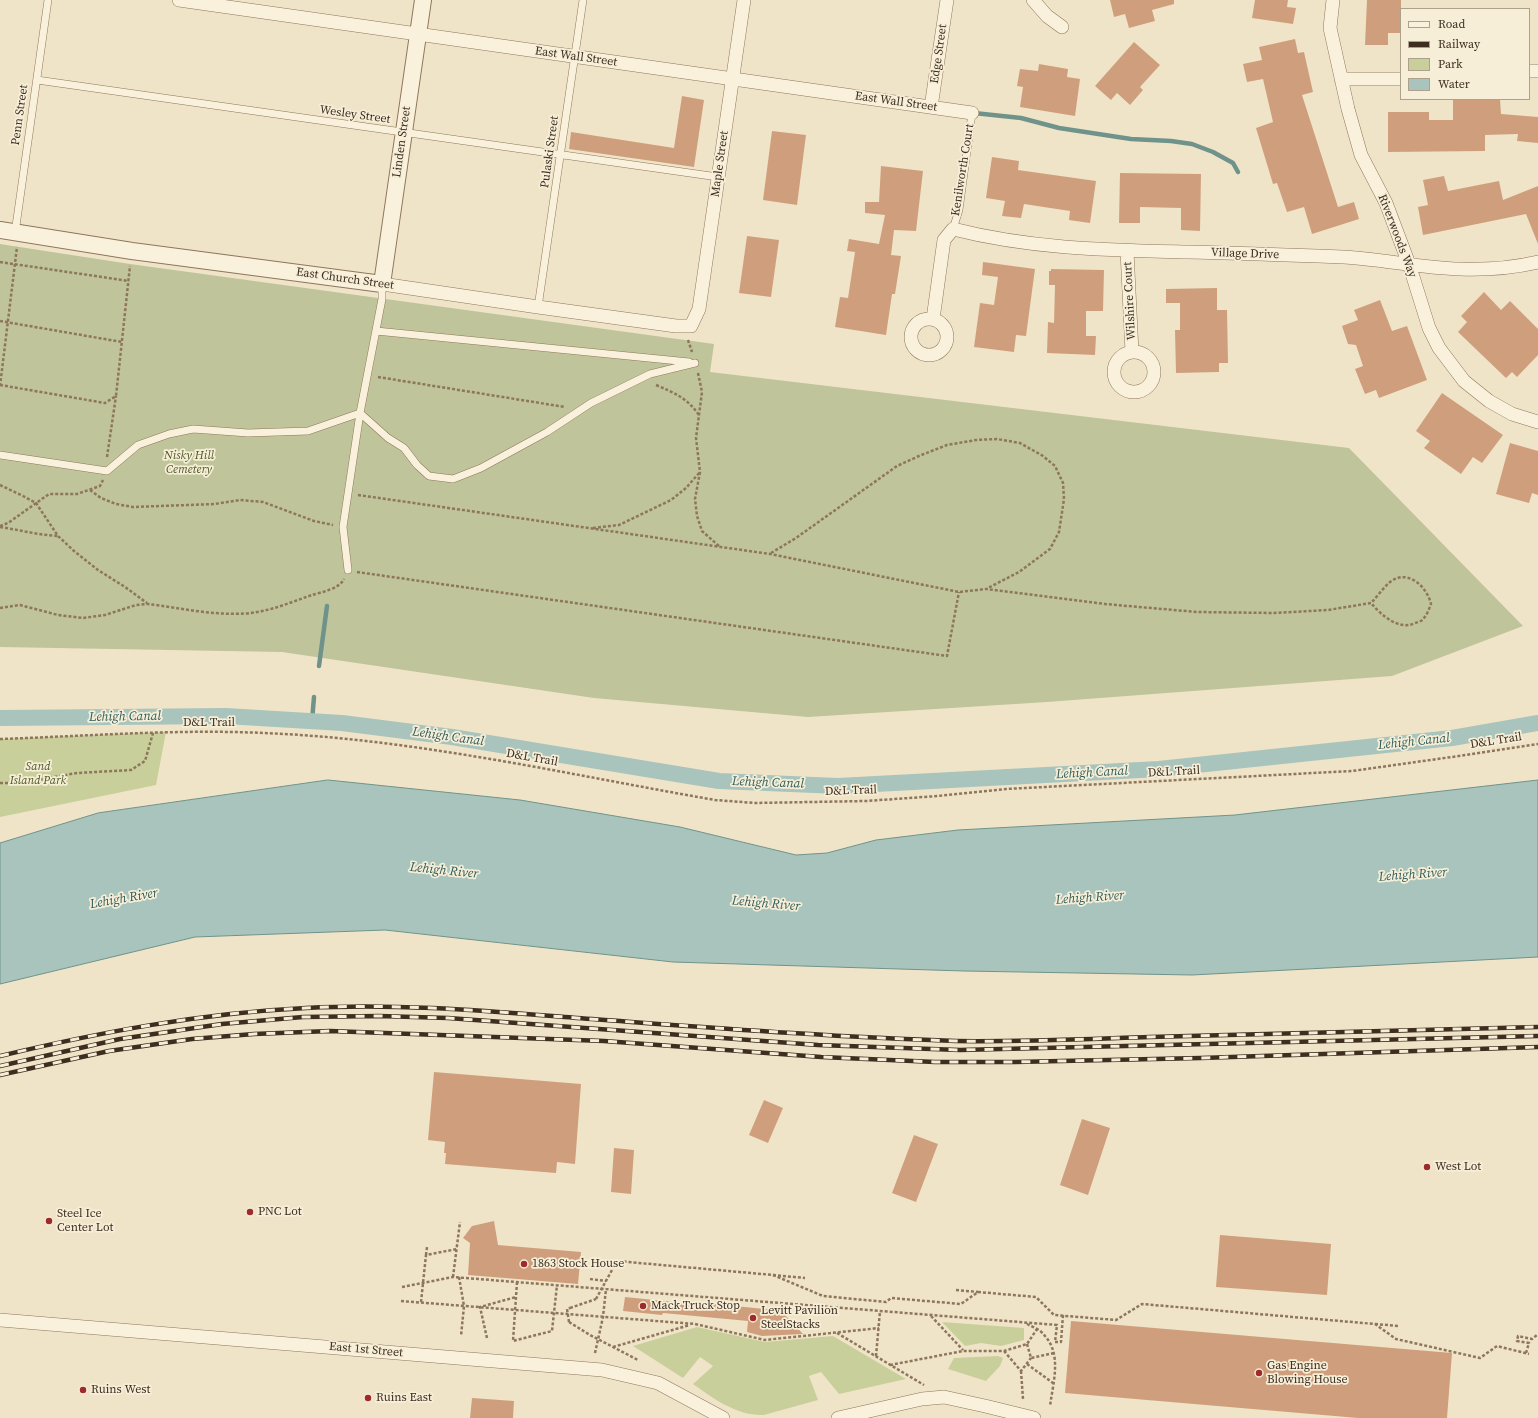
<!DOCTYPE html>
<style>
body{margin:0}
#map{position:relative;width:1538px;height:1418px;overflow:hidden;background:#f0e4c8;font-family:"Source Serif 4",serif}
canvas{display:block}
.legend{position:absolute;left:1400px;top:8px;width:130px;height:92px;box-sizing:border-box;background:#f7eed8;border:1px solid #ada18e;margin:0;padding:5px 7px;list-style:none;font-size:12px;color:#3d2e20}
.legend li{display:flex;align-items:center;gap:8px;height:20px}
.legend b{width:20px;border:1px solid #ada18e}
</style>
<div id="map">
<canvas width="1538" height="1418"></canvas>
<ul class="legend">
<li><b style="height:5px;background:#faf1dc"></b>Road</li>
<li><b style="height:5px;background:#3d2e20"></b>Railway</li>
<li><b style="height:11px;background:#c9cf9b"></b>Park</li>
<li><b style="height:11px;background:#a9c4bc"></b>Water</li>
</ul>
</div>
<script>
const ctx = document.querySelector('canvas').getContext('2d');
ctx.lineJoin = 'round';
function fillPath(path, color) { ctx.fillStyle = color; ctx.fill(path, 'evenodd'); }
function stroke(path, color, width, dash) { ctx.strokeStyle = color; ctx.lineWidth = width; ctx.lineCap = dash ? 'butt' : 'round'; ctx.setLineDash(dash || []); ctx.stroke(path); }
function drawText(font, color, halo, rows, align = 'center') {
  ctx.font = font + ' "Source Serif 4",serif'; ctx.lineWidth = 3.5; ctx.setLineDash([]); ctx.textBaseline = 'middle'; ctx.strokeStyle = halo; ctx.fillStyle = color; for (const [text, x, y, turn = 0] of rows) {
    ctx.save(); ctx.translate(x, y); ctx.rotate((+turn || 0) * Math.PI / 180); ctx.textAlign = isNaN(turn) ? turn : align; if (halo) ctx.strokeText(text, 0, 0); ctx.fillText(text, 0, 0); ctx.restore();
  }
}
const green = new Path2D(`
 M166,732l-10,53 -156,32v-78z
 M942,1322l82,6v12l-23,6 -20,-3 -16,3z
 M697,1327l68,15 68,-6 73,43 -67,15 -18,-22 -12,4 9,24 -54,15c-27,1 -50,-16 -71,-31l20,-18 -13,-9 -17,21 -50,-32z
 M998,1356l5,2 -3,8 -14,15 -38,-12 6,-11z`);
const cemetery = new Path2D(`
 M0,244l130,20 584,80 -4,28 639,76 174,178 -131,50 -345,26 -239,15 -214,-19 -312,-46 -282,-5z`);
const water = new Path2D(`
 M328,780l192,20 160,27 116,28 31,-2 49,-13 82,-10 277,-15 303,-35v177l-346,18 -228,-4 -291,-9 -288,-32 -190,7 -195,47v-141l98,-30z`);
const stream = new Path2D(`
 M974,113l47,5 38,10 72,11 40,2 21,3 21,8 20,11 5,9
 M319,666l8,-60
 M312,721l2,-24`);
const canal = new Path2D(`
 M0,718l226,-2 116,7 110,14 267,44 119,5 321,-17 293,-31 86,-15`);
const building = new Path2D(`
 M1110,0h64v4l-22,6 3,11 -26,7 -4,-14 -11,3z
 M1255,0h33l-1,7 9,1 -3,16 -41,-6z
 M1367,0h34v33h-13v12h-23z
 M1295,39l3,14 6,-1 9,40 -11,3 36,112 16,-5 5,17 -47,15 -8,-27 -17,5 -10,-29 -4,1 -17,-56 17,-6 -10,-43 -16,3 -4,-18 19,-4 -3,-13z
 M1134,42l26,23 -20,22 3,3 -13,15 -13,-12 -6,7 -16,-14z
 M1039,64l29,5 -1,8 13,2 -5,37 -55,-9 3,-20 -6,-1 3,-17 18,2z
 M682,96l22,4 -10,67 -125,-18 2,-17 103,16z
 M1500,99l1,15 37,3v26l-21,-2 1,-7 -33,1v16l-97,1v-40h41v8h24v-20z
 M772,131l34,4 -9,70 -34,-5z
 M992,157l27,4 -1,9 78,11 -6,42 -21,-3 1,-9 -46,-7 -3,14 -19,-2 3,-15 -19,-3z
 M881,166l42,5 -7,60 -22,-1 -3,25 10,1 -6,38h-3l-6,41 -51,-8 5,-30 8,1 7,-46 -8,-1 2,-12 30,5 6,-29 -20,-2v-11h14z
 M1120,173l81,1 -1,57 -19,-1v-22l-41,-1v16h-21z
 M1444,176l4,15 51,-10 4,19 35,-14v58l-12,-30 -103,21 -5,-28 10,-2 -5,-25z
 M747,236l32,4 -8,57 -32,-4z
 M983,262l52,7 -9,67 -10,-1 -2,17 -40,-5 6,-44 14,2 4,-28 -16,-2z
 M1051,269l53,1 -1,41h-17v25h10l-1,19 -48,-2 1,-31 6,1 1,-38h-6v-14h2z
 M1217,288v22h10l1,53h-9v9l-43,1 -1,-43h5v-27h-14v-14z
 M1484,292l17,18 9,-9 28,28v26l-21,22 -5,-5 -6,6 -48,-46 9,-10 -6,-6z
 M1380,300l12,31 15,-5 20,54 -48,18 -3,-8 -11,4 -10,-25 8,-3 -7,-21 -8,-1 -6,-18 16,-6 -4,-10z
 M1442,393l61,42 -21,28 -9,-6 -12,17 -37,-26 6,-7 -14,-10z
 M1510,443l28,8v44l-6,-2 -3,10 -33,-9z
 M434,1072l147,12 -6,80 -18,-2 -1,11 -111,-9 1,-11h-2l1,-11 -17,-2z
 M764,1100l19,8 -15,35 -19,-8z
 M1082,1119l28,9 -22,67 -28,-10z
 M914,1135l24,9 -22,58 -24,-9z
 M614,1148l20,2 -3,44 -20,-2z
 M494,1221l4,24 83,7 -3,32 -110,-9 2,-32 -7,-5 9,-12z
 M1220,1235l111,9 -4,51 -111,-8z
 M625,1297l59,6v-2l101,10v4l18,19 -41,2 -15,-4 1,-11 -85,-8 -1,2 -39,-4z
 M1071,1321l381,32 -5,65h-89l-293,-25z
 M472,1398l42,3 -1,17h-43z`);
const path = new Path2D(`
 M0,262l129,19
 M0,321l122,21
 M688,340l4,12
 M698,373l4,19 -6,46 4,34 -5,27 2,17 5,15 18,16
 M378,377l187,30
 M0,385l105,18 11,-7 14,-130
 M656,385c19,8 31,13 43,30
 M0,386l17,-139
 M107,457l9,-61
 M0,485l23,11 13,7 22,33 16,15 24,19 27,17 22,16
 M90,490l11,8 15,6 17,3 82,-3 25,-4 23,2 51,19 19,4
 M358,495l412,59 189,38 27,-3 119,15 92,8 77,1 54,-3 43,-7c10,12 28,28 44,20 3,-1 7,-2 8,-4 4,-4 6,-10 8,-15 -4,-17 -23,-36 -41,-22 -7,6 -13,15 -19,21
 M0,526l8,-3 41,-29h28l23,-8 3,-6
 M0,527c20,3 38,8 58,9
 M593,528l26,-3 52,-25 15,-12 14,-16
 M771,553l25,-15 101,-72 22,-10 28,-11 29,-5 21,-1 23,4 23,13 12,10 8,17 1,16 -5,33 -9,17 -31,23 -33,17
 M357,572l590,84 12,-64
 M0,608l20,-3 38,10 25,3 22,-3 31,-10 12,-1c33,4 76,14 109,8 19,-3 37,-11 55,-17 10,-3 27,-6 32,-16
 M0,739c88,-3 176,-10 264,-6 152,6 301,41 451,67l40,3 111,-2 72,-5 68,-7 346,-18 114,-16 72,-11
 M0,783h19l58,-10 54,-3 14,-9 8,-28
 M426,1255l1,-8
 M773,1275l32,3
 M453,1277l7,-55
 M459,1277l5,29 -3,30
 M590,1279l16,2
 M517,1282l-4,59 39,-10 5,-46
 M402,1287l51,-10 604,48 -2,17h6l2,-27
 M956,1290l22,2
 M401,1301l294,23 70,16 114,-12
 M421,1302l5,-47 31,-6
 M570,1308l26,-9
 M931,1316l32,34
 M569,1322l21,13 48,25
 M1027,1324c6,3 14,6 18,12 17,19 8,47 5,70
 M1375,1324l24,2
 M837,1333l87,52
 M487,1338l-7,-31 36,-10
 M1027,1344l4,14 23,-5
 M613,1347l77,-22
 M1004,1351l17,20 10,-13
 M595,1353l8,-36 3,-28
 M1526,1353l3,-10 -12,-2 1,-5 14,3 5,-4
 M876,1356l4,-45
 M1027,1364l26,19
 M890,1365l73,-14h41l23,-7 10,-15
 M1021,1371l2,28`);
const service = new Path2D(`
 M37,80l681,97
 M953,229l6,-19 13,-97
 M15,233l33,-233
 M538,307l45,-307
 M376,331l313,31
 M0,455l107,16 31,-26 31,-11 24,-5 55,4 60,-2 52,-18 28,25 16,10 13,17 12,11 24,3 28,-11 66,-36 44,-29 59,-29 45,-11
 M348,570l-5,-43 17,-114 22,-114v-15`);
const minor = new Path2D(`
 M179,0l793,113
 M1033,0l14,16 15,11
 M1333,0l-3,28 18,81 13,46 25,48 23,61 20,64 10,20 25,33 25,20 23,13 26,8
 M1529,71h9
 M1341,79h60
 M931,107l16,-107
 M1127,251l5,101
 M382,284l156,23 138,19h15l8,-17 45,-309
 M911 337a18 18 0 1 1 36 0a18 18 0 1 1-36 0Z
 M933,319l11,-79 9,-11c79,20 153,21 234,23 52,1 104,3 156,5 39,2 78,11 117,12 27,1 52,-1 78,-7
 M1114 372a20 20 0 1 1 40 0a20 20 0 1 1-40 0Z
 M0,1320l602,50 56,13 65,35
 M838,1418l84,-19 22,-2 41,9 49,12`);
const tertiary = new Path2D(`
 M0,230l132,21 250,33 41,-284`);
const rail = new Path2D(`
 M0,1056c101,-24 202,-43 306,-48 90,-5 181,3 271,10 126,9 253,19 379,23 65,1 130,-2 194,-4 130,-3 259,-7 388,-10
 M0,1066l120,-27 102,-15 81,-7 76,-1 69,2 370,27 142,5 578,-14
 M0,1075l109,-24 83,-12 62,-5 76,-3 274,10 217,16 114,5h80l186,-4 337,-11`);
const pathBridge = new Path2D(`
 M596,1299l21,-38 156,14 50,21 63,6 5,-4 70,6 17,-12 58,5 18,18 62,5 26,-16 233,20 21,15 84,19 17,-12 32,8
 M569,1322l-2,-13 3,-1`);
const markers = [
 [1427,1167,4,"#9e2a2b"],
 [250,1212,4,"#9e2a2b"],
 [49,1221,4,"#9e2a2b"],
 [524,1264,4,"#9e2a2b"],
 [643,1306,4,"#9e2a2b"],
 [753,1318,4,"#9e2a2b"],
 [1259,1373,4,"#9e2a2b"],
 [83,1390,4,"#9e2a2b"],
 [368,1398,4,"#9e2a2b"]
];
const streetNames = [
 ["Edge Street",939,54,-82],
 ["East Wall Street",576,57,8],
 ["East Wall Street",896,102,8],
 ["Penn Street",20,115,-82],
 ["Wesley Street",355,115,8],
 ["Linden Street",402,142,-82],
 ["Pulaski Street",550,152,-82],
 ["Maple Street",720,164,-82],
 ["Kenilworth Court",963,170,-81],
 ["Riverwoods Way",1397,236,69],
 ["Village Drive",1245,254,2],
 ["East Church Street",345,279,8],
 ["Wilshire Court",1130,301,-93],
 ["D&L Trail",209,723],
 ["D&L Trail",1496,741,-9],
 ["D&L Trail",532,758,10],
 ["D&L Trail",1174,772,-3],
 ["D&L Trail",851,791,-2],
 ["East 1st Street",366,1350,5]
];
const parkNames = [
 ["Nisky Hill",189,456],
 ["Cemetery",189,470],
 ["Sand",38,767],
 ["Island Park",38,781]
];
const poiNames = [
 ["West Lot",1435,1167],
 ["PNC Lot",258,1212],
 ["Steel Ice",57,1214],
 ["Center Lot",57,1228],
 ["1863 Stock House",532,1264],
 ["Mack Truck Stop",651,1306],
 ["Levitt Pavilion",761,1311],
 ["SteelStacks",761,1325],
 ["Gas Engine",1267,1366],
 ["Blowing House",1267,1380],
 ["Ruins West",91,1390],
 ["Ruins East",376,1398]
];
const waterNames = [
 ["Lehigh Canal",125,717,-1],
 ["Lehigh Canal",448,737,8],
 ["Lehigh Canal",1414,742,-6],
 ["Lehigh Canal",1092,773,-3],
 ["Lehigh Canal",768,783,2],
 ["Lehigh River",444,871,6],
 ["Lehigh River",1413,875,-4],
 ["Lehigh River",1090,898,-4],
 ["Lehigh River",124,899,-10],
 ["Lehigh River",766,904,5]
];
fillPath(green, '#c9cf9b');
fillPath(cemetery, '#bfc49a');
fillPath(water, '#a9c4bc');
stroke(water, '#6f938a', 1);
stroke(stream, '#6f938a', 4.5);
stroke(canal, '#a9c4bc', 16);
fillPath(building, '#cf9f7d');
stroke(service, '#8d765c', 8);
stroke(minor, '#8d765c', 14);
stroke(tertiary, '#8d765c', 18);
stroke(path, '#8d765c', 2.5, [3, 2]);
stroke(service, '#faf1dc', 7);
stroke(minor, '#faf1dc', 13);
stroke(tertiary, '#faf1dc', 16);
stroke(rail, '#3d2e20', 4.5);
stroke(rail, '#f7eed8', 3, [9]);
stroke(pathBridge, '#8d765c', 2.5, [3, 2]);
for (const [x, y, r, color] of markers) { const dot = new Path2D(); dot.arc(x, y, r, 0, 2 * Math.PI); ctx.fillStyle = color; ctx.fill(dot); stroke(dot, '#f7eed8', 1.5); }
drawText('12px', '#3d2e20', '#f7eed8', streetNames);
drawText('italic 12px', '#4d5a26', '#f7eed8', parkNames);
drawText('12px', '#3d2e20', '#f7eed8', poiNames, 'left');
drawText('italic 13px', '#2f5d5a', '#f7eed8', waterNames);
</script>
